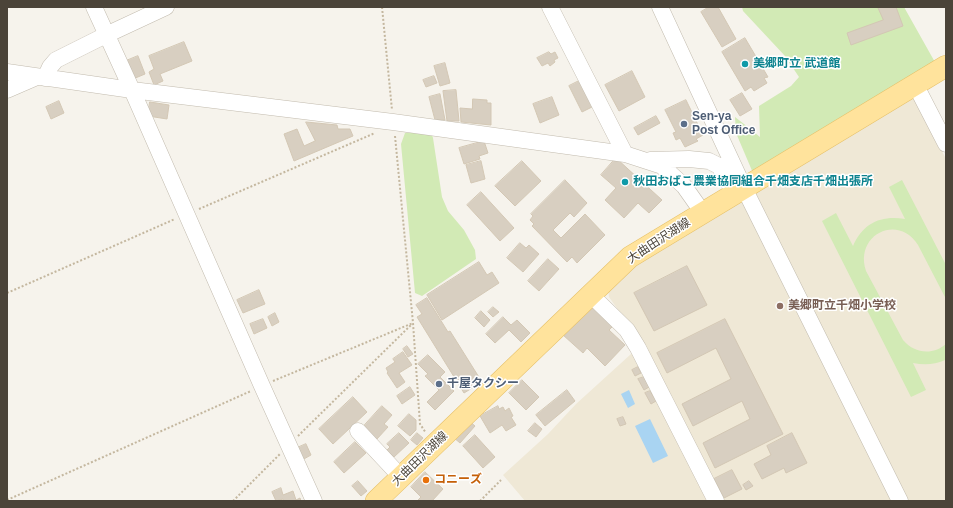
<!DOCTYPE html>
<meta charset="utf-8">
<style>
body{margin:0}
#map{position:relative;width:953px;height:508px;overflow:hidden;background:#f6f3ec;font-family:Arial,sans-serif}
canvas{display:block}
.frame{position:absolute;inset:0;border:8px solid #4b4439;pointer-events:none}
</style>
<div id="map">
<canvas width="953" height="508"></canvas>
<div class="frame"></div>
</div>
<script>
const ctx = document.querySelector('canvas').getContext('2d');
ctx.lineJoin = 'round';
function fillPath(path, color) { ctx.fillStyle = color; ctx.fill(path, 'evenodd'); }
function stroke(path, color, width, dash) { ctx.strokeStyle = color; ctx.lineWidth = width; ctx.lineCap = dash ? 'butt' : 'round'; ctx.setLineDash(dash || []); ctx.stroke(path); }
function drawText(font, color, halo, rows, align = 'center') {
  ctx.font = font + ' Arial,"Noto Sans JP",sans-serif'; ctx.lineWidth = 3; ctx.setLineDash([]); ctx.textBaseline = 'middle'; ctx.strokeStyle = halo; ctx.fillStyle = color; for (const [text, x, y, turn = 0] of rows) {
    ctx.save(); ctx.translate(x, y); ctx.rotate((+turn || 0) * Math.PI / 180); ctx.textAlign = isNaN(turn) ? turn : align; if (halo) ctx.strokeText(text, 0, 0); ctx.fillText(text, 0, 0); ctx.restore();
  }
}
const education = new Path2D(`
 M914,97l32,62v342h-421l-22,-26 45,-41 28,-30 66,-60 -33,-47 -1,-8 2,-8z`);
const green = new Path2D(`
 M742,7h162l32,57 -183,109 -17,-40 -1,-16 9,7 16,13 -1,-31 32,-20 8,-9 -14,-21 -42,-45z
 M413,132l19,3 1,3 9,59 6,14 16,19 11,20 1,9 -54,37 -7,-3 -14,-149 4,-11z
 M902,180l44,85v34l-28,-54c-20,-32 -64,-10 -52,26l37,69c11,13 29,16 43,4v15l-1,1c-11,5 -21,5 -32,3l13,27 -15,7 -89,-176 14,-8 17,33c10,-23 28,-31 52,-27l-16,-32z`);
const water = new Path2D(`
 M629,390l6,14 -7,4 -7,-14z
 M650,419l18,37 -15,7 -18,-37z`);
const building = new Path2D(`
 M709,7h9l18,32 -14,8 -21,-35z
 M878,7h18l7,19 -52,19 -4,-12 36,-13z
 M745,38l23,39 -4,1 3,5 -13,8 -3,-4 -6,4 -23,-39z
 M184,42l8,19 -32,13 3,7 -9,4 -5,-13 5,-3 -5,-13z
 M549,52l2,2 4,-2 3,6 -4,2 1,2 -5,4 -2,-3 -6,3 -5,-8z
 M138,56l7,18 -12,5 -7,-18z
 M445,63l5,20 -10,3 -6,-20z
 M632,71l13,26 -26,14 -14,-26z
 M434,76l3,7 -11,4 -3,-7z
 M581,80l13,26 -12,6 -13,-26z
 M456,90l3,31h-12l-4,-30z
 M742,93l10,16 -12,7 -10,-16z
 M440,94l5,26h-10l-6,-23z
 M552,97l7,18 -19,8 -7,-19z
 M473,99l14,1v3h4v22l-30,-3 -1,-14 12,1z
 M686,100l17,35 -7,4 2,2 -13,6 -5,-9 -4,2 -3,-7 3,-1 -11,-22z
 M59,101l5,12 -13,6 -5,-12z
 M150,102l19,3 -2,14 -19,-3z
 M656,116l4,7 -22,12 -4,-7z
 M306,122l31,3 1,4h12l3,7 -59,25 -10,-27 13,-5 7,17 11,-5z
 M484,141l4,12 -9,3 1,3 -16,5 -5,-16z
 M616,158l46,42 -13,13 -11,-10 -14,15 -19,-18 11,-12 -15,-13z
 M481,161l4,18 -14,4 -5,-18z
 M522,161l19,20 -26,25 -20,-20z
 M565,180l22,23 -13,14 -4,-4 -17,17 8,8 24,-24 20,21 -28,28 -5,-6 -5,5 -35,-36 2,-2 -4,-4 3,-4 -2,-2z
 M481,192l33,36 -14,13 -33,-36z
 M520,243l6,5 3,-3 10,9 -16,18 -16,-14z
 M548,259l11,10 -20,22 -11,-10z
 M479,262l8,13 5,-3 7,11 -57,37 -15,-25z
 M687,266l20,39 -53,26 -20,-38z
 M259,290l6,14 -22,9 -6,-13z
 M427,298l21,34 2,-1 32,51 -18,11 -47,-76 5,-3 -6,-9z
 M592,304l22,21 -5,5 16,15 -20,21 -18,-18 -4,5 -20,-18z
 M493,307l6,5 -6,5 -5,-5z
 M481,311l9,9 -6,7 -9,-9z
 M275,313l4,9 -7,4 -4,-9z
 M503,317l8,8 6,-5 13,13 -9,9 -12,-12 -14,13 -9,-9z
 M263,319l4,9 -13,6 -4,-10z
 M725,319l58,115 -68,34 -12,-25 47,-24 -8,-18 -49,25 -11,-22 49,-25 -15,-31 -49,25 -10,-20z
 M407,346l6,8 -5,3 -5,-8z
 M403,352l9,13 -13,8 6,9 -8,6 -10,-15 1,-1 -2,-4 9,-6 -2,-3z
 M428,355l17,17 -5,5 14,14 -19,19 -8,-8 12,-12 -14,-14 3,-2 -10,-10z
 M638,367l3,6 -6,3 -3,-6z
 M644,377l5,10 -5,3 -6,-11z
 M522,380l17,17 -13,13 -17,-17z
 M410,387l5,8 -13,9 -5,-8z
 M567,390l8,11 -30,25 -9,-11z
 M650,391l6,10 -5,3 -6,-11z
 M353,397l14,15 -34,32 -14,-15z
 M382,406l10,9 -8,9 4,3 -12,13 -13,-13z
 M498,406l1,3 4,-2 2,4 4,-3 4,8 -2,1 5,8 -10,6 -4,-6 -12,8 -10,-17z
 M409,414l7,6v10l-6,6 -12,-10z
 M623,417l3,7 -6,2 -3,-7z
 M468,420l7,6 -15,17 -7,-6z
 M535,423l7,6 -6,8 -8,-6z
 M399,433l10,10 -15,14 -7,-7 3,-3 -3,-3z
 M417,433l6,5 -6,7 -6,-5z
 M792,433l15,30 -21,10 -2,-5 -22,11 -8,-15 17,-9 -4,-9z
 M475,435l20,22 -12,11 -20,-22z
 M355,442l11,11 -22,20 -10,-11z
 M306,444l5,11 -9,5 -5,-12z
 M732,470l10,19 -18,9 -10,-19z
 M425,472l18,17 -11,12h-15l4,-4 -10,-10z
 M358,481l9,10 -6,5 -9,-10z
 M749,481l4,5 -7,4 -3,-5z
 M281,488l2,7 10,-4 3,9 4,-2 1,3h-17l-1,-2 -7,2 -4,-9z`);
const path = new Path2D(`
 M382,7l10,103
 M395,136l18,187 7,101 6,9
 M199,209l176,-76
 M7,293l168,-74
 M273,381l140,-58
 M298,436l114,-112
 M7,500l244,-109
 M233,501l47,-47
 M480,501l21,-21`);
const minor = new Path2D(`
 M94,7l38,83 130,296 52,115
 M550,7l75,147
 M660,7l84,181 156,313
 M7,72l125,18 261,32 232,32 37,12 22,20 19,27
 M45,78l5,-11 6,-7 50,-25 60,-28
 M915,84l31,60
 M7,90l30,-13
 M650,160l39,-1 20,2 10,5 16,28
 M591,295l36,35 11,18 78,153
 M358,431l43,46`);
const major = new Path2D(`
 M376,501l254,-244 316,-191`);
const markers = [
 [745,64,4,"#0f9aa8"],
 [684,124,4,"#5c6f8a"],
 [625,182,4,"#0f9aa8"],
 [780,306,4,"#8d6e63"],
 [439,384,4,"#5c6f8a"],
 [426,480,4,"#e8710a"]
];
const cultureNames = [
 ["美郷町立 武道館",753,64],
 ["秋田おばこ農業協同組合千畑支店千畑出張所",633,182]
];
const serviceNames = [
 ["Sen-ya",692,117],
 ["Post Office",692,131],
 ["千屋タクシー",447,384]
];
const streetNames = [
 ["大曲田沢湖線",659,241,-33],
 ["大曲田沢湖線",420,459,-44]
];
const educationNames = [
 ["美郷町立千畑小学校",788,306]
];
const foodNames = [
 ["コニーズ",434,480]
];
fillPath(education, '#efe8d6');
fillPath(green, '#d2eab5');
fillPath(water, '#a9d4f2');
fillPath(building, '#d8cfc1');
stroke(building, '#d3c7b4', 1);
stroke(minor, '#c2bbae', 17);
stroke(major, '#e6c16a', 22);
stroke(path, '#c4b79f', 2, [2, 2]);
stroke(minor, '#fff', 16);
stroke(major, '#ffe39c', 21);
for (const [x, y, r, color] of markers) { const dot = new Path2D(); dot.arc(x, y, r, 0, 2 * Math.PI); ctx.fillStyle = color; ctx.fill(dot); stroke(dot, '#fff', 1.5); }
drawText('bold 12px', '#0d838f', '#fff', cultureNames, 'left');
drawText('bold 12px', '#4e5e75', '#fff', serviceNames, 'left');
drawText('12px', '#4b4439', '#fff', streetNames);
drawText('bold 12px', '#785e54', '#fff', educationNames, 'left');
drawText('bold 12px', '#c56008', '#fff', foodNames, 'left');
</script>
